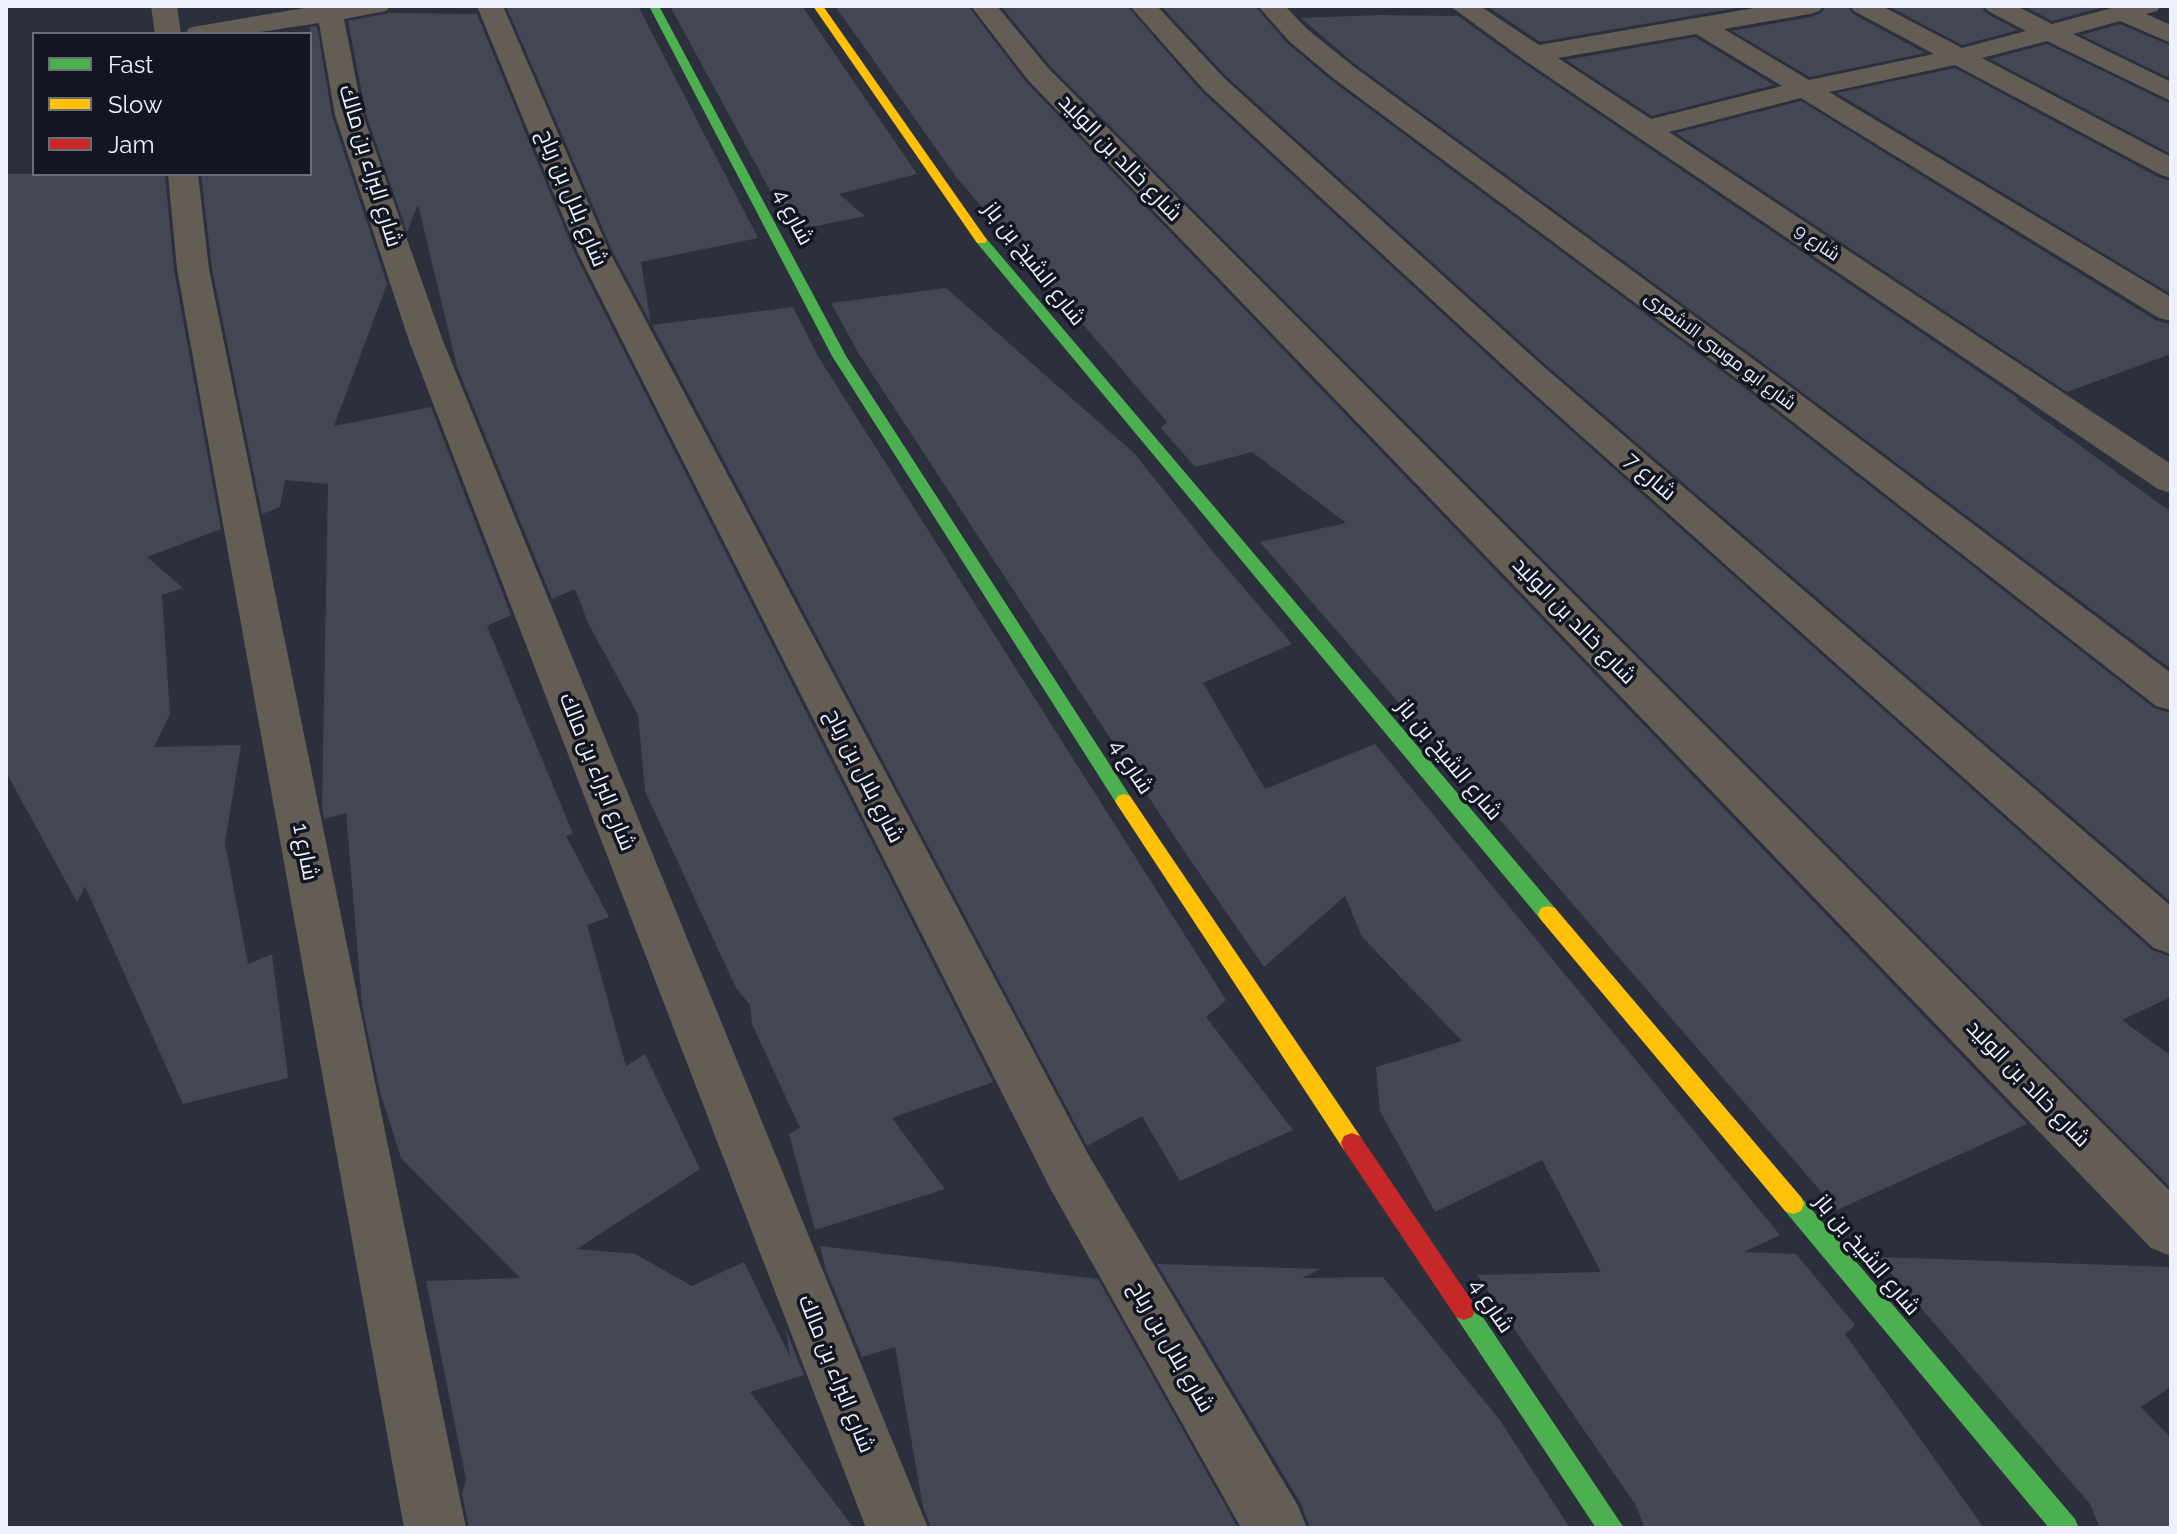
<!DOCTYPE html>
<meta charset="utf-8">
<style>
body{margin:0}
#map{position:relative;width:2177px;height:1534px;overflow:hidden;background:#2c303d;font-family:Raleway,sans-serif}
canvas{display:block}
.frame{position:absolute;inset:0;border:8px solid #edf1fd;pointer-events:none}
.legend{position:absolute;left:32px;top:32px;width:280px;height:144px;box-sizing:border-box;background:#121620;border:2px solid #6a6e78;margin:0;padding:10px 14px;list-style:none;font-size:24px;color:#edf1fd}
.legend li{display:flex;align-items:center;gap:16px;height:40px}
.legend b{width:40px;border:2px solid #6a6e78}
</style>
<div id="map">
<canvas width="2177" height="1534"></canvas>
<div class="frame"></div>
<ul class="legend">
<li><b style="height:10px;background:#4caf50"></b>Fast</li>
<li><b style="height:10px;background:#ffc107"></b>Slow</li>
<li><b style="height:10px;background:#c62828"></b>Jam</li>
</ul>
</div>
<script>
const ctx = document.querySelector('canvas').getContext('2d');
ctx.lineJoin = 'round';
function fillPath(path, color) { ctx.fillStyle = color; ctx.fill(path, 'evenodd'); }
function drawText(font, color, halo, rows, align = 'center') {
  ctx.font = font + ' Raleway,Cairo,sans-serif'; ctx.lineWidth = 7; ctx.setLineDash([]); ctx.textBaseline = 'middle'; ctx.strokeStyle = halo; ctx.fillStyle = color; for (const [text, x, y, turn = 0] of rows) {
    ctx.save(); ctx.translate(x, y); ctx.rotate((+turn || 0) * Math.PI / 180); ctx.textAlign = isNaN(turn) ? turn : align; if (halo) ctx.strokeText(text, 0, 0); ctx.fillText(text, 0, 0); ctx.restore();
  }
}
const building = new Path2D(`
 M506,6h132l120,232 -117,24 10,62 -38,-72z
 M670,6h132l115,168 -78,20 26,22 -73,15z
 M835,6h133l58,76 1001,1042 -190,86 -577,-668 86,-19 -94,-71 -57,15 -34,-39 6,-6 -210,-244z
 M1001,6h126l75,86 316,291 634,567 19,7v40l-49,23 49,36v132l-1121,-1122z
 M1161,6h94l32,37 44,37 419,312 404,316 17,5v189l-625,-537 -320,-289z
 M1487,6h261l-208,36z
 M1826,6h21l6,8 72,39 -115,24 -78,-46 79,-14 10,-4z
 M1888,6h93l6,8 31,16 -56,15z
 M2024,6h83l-55,15z
 M389,13l88,1 98,240 418,828 -101,36 53,71 -130,41 -26,-96 11,-6 -48,-104 -2,-19 -14,-17 -91,-197 -7,-76 -50,-92 -13,-34 -23,10 -95,-232 -39,-163 -11,28 -41,-118 -18,-93z
 M1379,15l79,1 64,46 497,337h-3l155,113v157l-393,-295 -423,-310 -54,-46z
 M2120,24l51,22v33l-90,-44z
 M317,26l15,90 55,168 -53,142 97,-19 80,208 -24,11 86,208 -7,2 43,81 -22,8 39,141 19,-12 55,115 -123,80 58,5 57,32 52,-24 46,95 -4,-27 18,45 -54,17 104,136h-385l-7,-34 4,-15 -40,-198 94,-3 -119,-120 -21,-66 -18,-87 -16,-192 -22,6 -2,-12 6,-323 -43,-4 -5,27 -18,7 -50,-245 -11,-95h109v-147z
 M1695,37l79,48 -122,31 -86,-56z
 M2047,44l124,60v50l-181,-95z
 M1955,68l205,110 11,3v113l-334,-201z
 M1801,101l356,220 14,3v30l-104,38 -391,-259z
 M6,174h159l9,96 47,259 -74,28 36,31 -21,7 8,119 -16,33 87,-2 -16,98 23,121 24,-10 16,124 -105,26 -98,-218 -8,16 -71,-130z
 M946,288l188,165 79,99 79,92 -89,39 62,106 110,-45 405,491 -36,17 52,2 59,71 -10,9 139,194h-339l-10,-24 -158,-229 124,-3 -59,-112 -107,52 -55,-101 -4,-44 86,-26 -100,-104 -17,-41 -81,71 -80,-116 -325,-497 -28,-51z
 M793,307l26,51 407,642 -20,17 87,113 -113,51 -38,-65 -55,30 -435,-821z
 M820,1246l278,33 140,249h-307l-8,-21 -28,-160 -33,10 -36,-87z
 M1877,1257l294,10v120l-30,20 30,31v90h-71l-10,-24z
 M1157,1264l164,5 -19,9 81,-1 116,142 71,109h-260l-9,-24z`);
const street = new Path2D(`
 M151,6h26l4,28h-26z
 M316,6h74l-4,5 -42,8 19,96 80,226 485,1187h-62l-457,-1187 -74,-226 -16,-92 -72,11h-62l4,-6 9,-2z
 M477,6h26l107,247 478,901 210,352 9,22h-66l-191,-340 -472,-935z
 M971,6h26l51,62 1123,1124v64l-20,-8 -1123,-1168z
 M1130,6h27l67,72 320,289 627,539v48l-17,-6 -634,-567 -316,-291z
 M1258,6h27l22,23 46,37 423,310 395,297v37l-15,-4 -404,-316 -419,-312 -44,-37z
 M1450,6h30l59,39 227,-39h57l-4,5 -9,3 -86,15 85,51 125,-26 -80,-43 -4,-5h32l80,42 64,-17 -38,-20 -4,-5h33l35,18 67,-18h42l-4,5 -11,3 25,11v18l-51,-22 -47,13 98,48v19l-124,-60 -65,17 189,99v21l-10,-3 -206,-110 -126,27 342,205v24l-12,-3 -358,-220 -132,34 502,332v29l-13,-4 -634,-429zM1696,34l86,52 -131,33 -93,-61z
 M168,174h30l11,95 257,1259h-62l-227,-1259z`);
const fast = new Path2D(`
 M649,6h10l187,350 284,440 3,5 -3,5h-12l-286,-450z
 M977,237h8l570,671 3,6 -3,6 -7,2 -7,-2 -564,-677z
 M1793,1194l8,3 274,322 4,9h-30l-264,-317 -3,-7 3,-7z
 M1464,1298l8,3 152,227h-28l-140,-211 -4,-8 4,-8z`);
const slow = new Path2D(`
 M813,6h10l164,234 -2,3h-8z
 M1124,794l6,2 230,340 3,7 -3,7 -8,3 -8,-3 -226,-344 -3,-5 3,-5z
 M1548,906l7,2 246,289 3,7 -3,7 -8,3 -8,-3 -244,-291 -3,-6 3,-6z`);
const jam = new Path2D(`
 M1352,1133l8,3 112,165 4,8 -4,8 -8,3 -8,-3 -112,-167 -3,-7 3,-7z`);
const farStreetnames = [
 ["شارع 9",1817,243,34],
 ["شارع ابو موسى الاشعرى",1720,351,37]
];
const streetNames = [
 ["شارع خالد بن الوليد",1120,158,46],
 ["شارع البراء بن مالك",370,166,73],
 ["شارع بلال بن رباح",572,198,67],
 ["شارع 4",793,217,62],
 ["شارع الشيخ بن باز",1034,264,52],
 ["شارع 7",1650,477,41],
 ["شارع خالد بن الوليد",1574,621,46],
 ["شارع الشيخ بن باز",1449,760,50],
 ["شارع 4",1131,767,57],
 ["شارع البراء بن مالك",597,772,68],
 ["شارع بلال بن رباح",864,776,63],
 ["شارع 1",305,852,79],
 ["شارع خالد بن الوليد",2028,1084,46],
 ["شارع الشيخ بن باز",1867,1255,50],
 ["شارع 4",1491,1306,56],
 ["شارع بلال بن رباح",1171,1347,60],
 ["شارع البراء بن مالك",836,1374,68]
];
fillPath(building, '#434753');
fillPath(street, '#635d56');
fillPath(fast, '#4caf50');
fillPath(slow, '#ffc107');
fillPath(jam, '#c62828');
drawText('18px', '#edf1fd', '#121620', farStreetnames);
drawText('22px', '#edf1fd', '#121620', streetNames);
</script>
